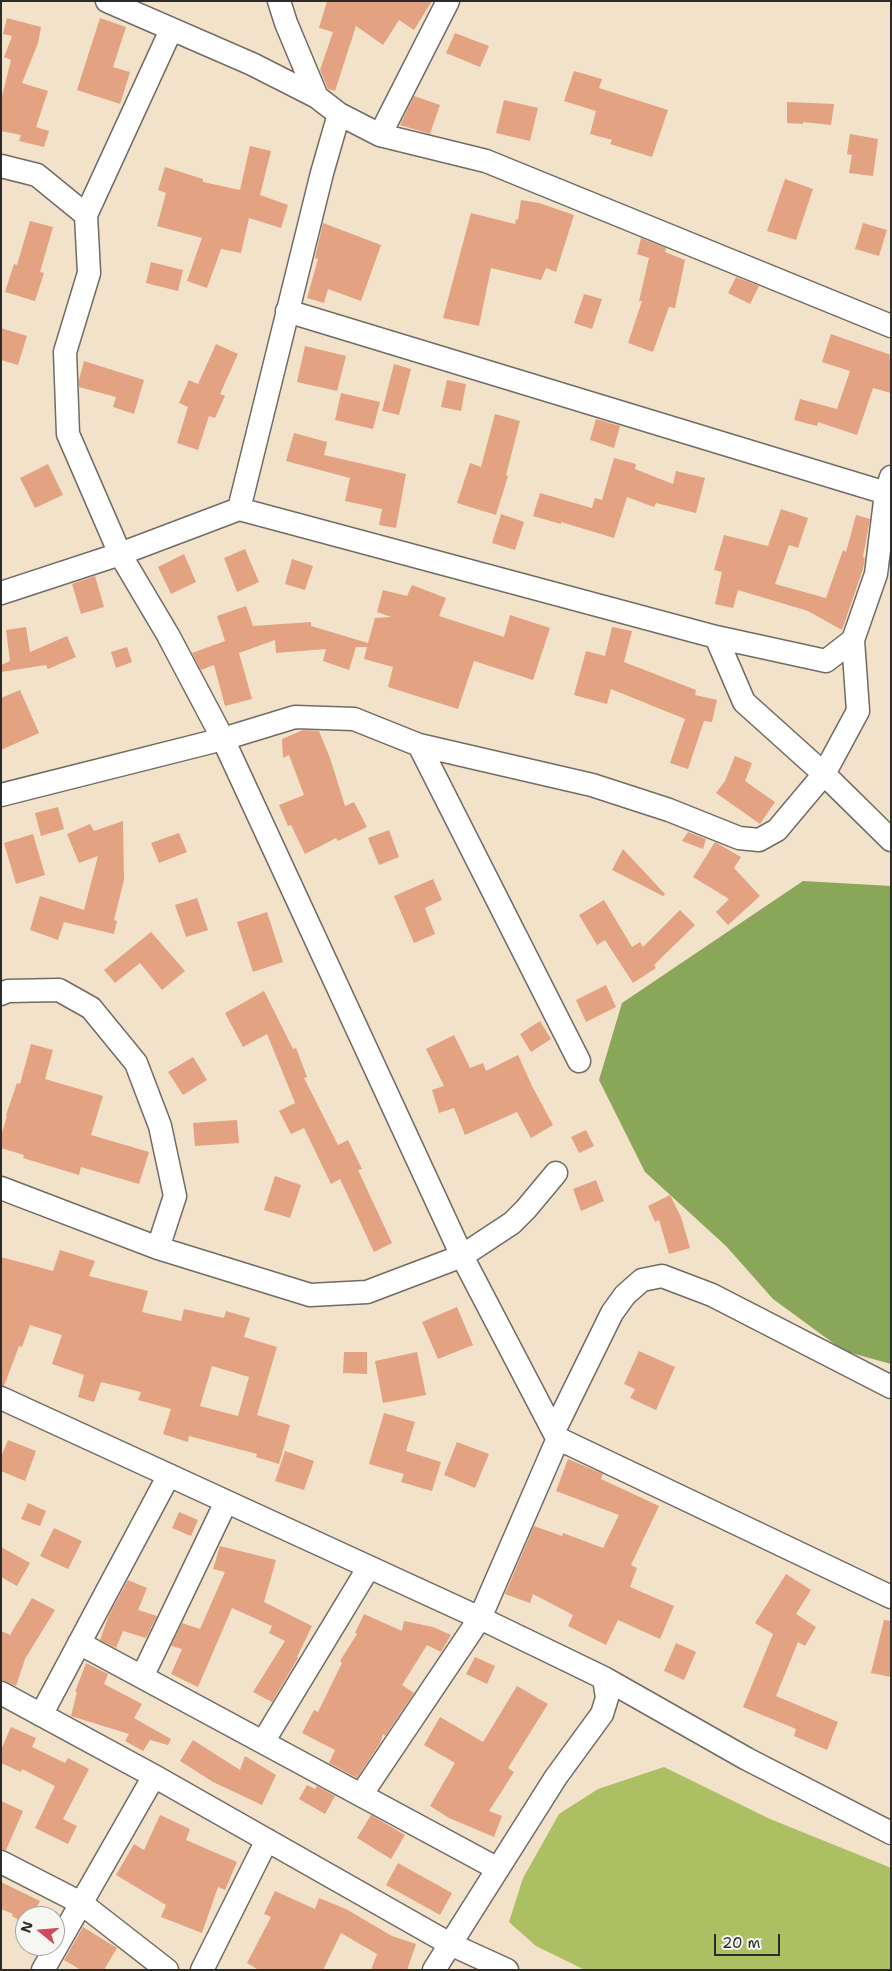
<!DOCTYPE html>
<style>
body{margin:0}
#map{position:relative;width:892px;height:1971px;overflow:hidden;background:#f3e2ca;font-family:"Shantell Sans",sans-serif}
canvas{display:block}
.frame{position:absolute;inset:0;border:2px solid #2b2b2b;pointer-events:none}
.north{position:absolute;left:15px;top:1906px;width:50px;height:50px;box-sizing:border-box;background:#f6f6f2;border:1px solid #a5a5a2;border-radius:50%;rotate:287deg;font-size:14px;font-weight:700;line-height:20px;text-align:center;color:#2b2b2b}
.north::after{content:'';display:block;margin:auto;width:18px;height:22px;background:#d1495b;clip-path:polygon(50% 0,100% 100%,50% 72%,0 100%)}
.scale{position:absolute;left:714px;top:1934px;width:66px;height:22px;box-sizing:border-box;border:2px solid #2b2b2b;border-top:0;padding-left:6px;font-size:15px;line-height:18px;white-space:nowrap;color:#2b2b2b;-webkit-text-stroke:4px #f6f6f2;paint-order:stroke}
</style>
<div id="map">
<canvas width="892" height="1971"></canvas>
<div class="frame"></div>
<div class="north">N</div>
<div class="scale">20 m</div>
</div>
<script>
const ctx = document.querySelector('canvas').getContext('2d');
ctx.lineJoin = 'round';
function fillPath(path, color) { ctx.fillStyle = color; ctx.fill(path, 'evenodd'); }
function stroke(path, color, width, dash) { ctx.strokeStyle = color; ctx.lineWidth = width; ctx.lineCap = dash ? 'butt' : 'round'; ctx.setLineDash(dash || []); ctx.stroke(path); }
const green = new Path2D(`
 M664,1767l106,52 119,48 2,2v101h-306l-49,-24 -27,-24 14,-44 36,-64 39,-25z`);
const forest = new Path2D(`
 M803,881l88,5v478l-47,-13 -71,-52 -47,-53 -81,-74 -46,-92 23,-77z`);
const building = new Path2D(`
 M327,1h105l-18,29 -15,-10 -16,25 -27,-19 -21,65 -7,-2 -8,-19 13,-38 -14,-4z
 M7,18l34,9 -3,16 -16,40 26,8 -12,36 13,4 -5,16 -25,-6 2,-6 -20,-4v-31l10,-40 -7,-3 8,-21 -9,-2z
 M100,18l26,9 -13,40 17,5 -10,32 -43,-14z
 M455,33l34,13 -9,21 -34,-14z
 M574,71l28,8 -3,9 69,22 -16,47 -42,-13 2,-4 -22,-6 6,-23 -32,-10z
 M414,96l26,9 -10,29 -30,-9z
 M504,100l34,8 -8,33 -34,-8z
 M787,102l47,2 -3,21 -28,-3v2l-16,-1z
 M850,134l28,5 -5,37 -24,-3 3,-18 -5,-1z
 M250,146l21,5 -11,44 28,10 -7,23 -32,-10 -8,35 -20,-4 -14,39 -20,-7 15,-43 -45,-12 9,-33 -8,-3 7,-23 38,12v3l37,8z
 M785,179l28,10 -17,51 -29,-9z
 M521,200l18,3 35,12 -18,57 -10,-4 -5,12 -50,-12 -12,58 -36,-8 28,-105 44,11 1,-5 2,1z
 M30,221l23,6 -13,45 4,1 -9,28 -30,-9 9,-28 3,1z
 M323,223l58,22 -20,56 -33,-12 -4,14 -17,-5 11,-39 -3,-1z
 M863,223l24,7 -8,26 -24,-7z
 M641,238l25,10 -1,4 20,8 -10,48 -6,-1 -16,45 -25,-9 14,-42h-3l10,-43 -12,-4z
 M151,262l32,8 -5,21 -32,-8z
 M736,277l23,9 -9,18 -22,-11z
 M584,294l18,5 -10,30 -18,-6z
 M1,328l26,8 -9,29 -17,-5z
 M831,334l60,21v38l-18,-5 -16,47 -39,-13 -1,4 -23,-6 6,-21 37,10 13,-38 -28,-9z
 M216,344l22,10 -18,40 5,2 -10,22 -6,-2 -11,34 -21,-7 11,-36 -9,-4 10,-23 9,4z
 M305,346l41,10 -9,35 -40,-9z
 M84,361l60,19 -10,34 -21,-7 3,-10 -37,-10v-7z
 M394,364l17,5 -12,46 -17,-4z
 M447,380l19,4 -5,27 -20,-4z
 M341,393l39,9 -7,27 -38,-9z
 M495,414l25,7 -14,54 2,1 -12,39 -39,-12 13,-40 11,4z
 M596,419l24,7 -6,22 -24,-8z
 M294,433l33,9 -3,13 82,19 -10,54 -17,-3 3,-16 -37,-8 5,-23 -64,-17z
 M614,458l22,6 -1,5 38,15 3,-13 29,7 -9,35 -40,-10 -2,4 -27,-10 -13,41 -53,-16v2l-28,-8 7,-23 52,15 3,-10 7,2z
 M48,464l15,31 -28,13 -15,-30z
 M781,509l27,9 -10,30 -9,-3 -14,39 51,14 17,-48 3,2 10,-37 14,4 -7,38 2,1 -2,11 -21,61 -34,-19 -70,-21 -5,18 -18,-4 7,-32 -8,-2 10,-35 44,11z
 M501,514l23,8 -9,28 -23,-7z
 M245,549l14,33 -22,10 -13,-34z
 M184,554l12,28 -25,12 -13,-27z
 M292,559l21,7 -8,24 -20,-6z
 M95,576l9,31 -23,7 -9,-30z
 M412,585l34,13 -7,18 65,21 6,-22 40,13 -17,52 -59,-19 -16,48 -70,-22 5,-20 -29,-8 3,-12h-11l-7,23 -26,-9 3,-12 -50,4 -1,-13 -36,13 13,46 -27,7 -11,-41 -13,5 -9,-17 33,-12 -8,-25 29,-10 7,20 58,-4v4l57,17 7,-25 16,-1 -14,-5 6,-22 24,6z
 M26,627l4,25 37,-16 9,21 -28,12 -2,-4 -45,7v-7l9,-4 -4,-31z
 M612,627l20,4 -8,31 72,28 -1,5 22,5 -5,22 -8,-1 -16,48 -18,-6 15,-44 -74,-30 -4,15 -33,-9 12,-44 19,5z
 M127,647l5,15 -16,6 -5,-16z
 M20,690l19,43 -38,17v-52z
 M303,730l16,1 11,27 15,48 9,-4 13,25 -29,14 -2,-3 -31,16 -14,-29 -3,1 -9,-21 25,-10 -15,-40 -6,3 -1,-19z
 M735,756l17,7 -7,18 30,21 -15,22 -44,-31 9,-12z
 M58,807l6,22 -23,7 -6,-23z
 M123,821l1,59 -10,40 3,1 -3,13 -50,-12 -6,18 -28,-10 10,-34 44,14 14,-54 -19,7 -12,-29 23,-10 4,7z
 M389,830l10,27 -20,8 -11,-27z
 M688,832l18,7 -3,10 -21,-8z
 M179,833l8,19 -28,11 -8,-20z
 M33,834l12,41 -29,9 -12,-41z
 M715,842l26,15 -7,11 26,28 -32,29 -12,-13 13,-13 -36,-22z
 M623,849l42,45 -2,2 -51,-26z
 M433,879l9,21 -17,8 10,26 -21,9 -20,-47z
 M197,898l11,32 -22,7 -11,-32z
 M604,900l28,47 8,-5 3,5 37,-37 15,15 -41,40 2,3 -23,15 -28,-43 -8,5 -18,-30z
 M267,912l16,50 -30,10 -16,-50z
 M151,932l34,39 -23,19 -22,-27 -25,20 -11,-13z
 M606,985l10,22 -30,15 -10,-22z
 M264,991l29,58 3,-1 11,29 -3,1 34,67 10,-5 14,29 -4,1 34,73 -18,9 -34,-73 -9,5 -27,-56 -13,6 -12,-23 16,-8 -28,-69 -24,13 -18,-34z
 M540,1021l11,18 -20,13 -11,-18z
 M454,1035l16,33 13,-5 3,8 32,-16 14,31 21,39 -22,13 -14,-26 -52,23 -11,-27 -15,5 -7,-23 12,-4 -18,-37z
 M31,1044l22,6 -8,29 58,17 -12,39 58,17 -10,32 -58,-17 -2,8 -56,-17 1,-3 -23,-7v-12l6,-20 -1,-1 11,-32 3,1z
 M193,1057l14,23 -24,15 -15,-23z
 M237,1120l2,23 -44,3 -2,-23z
 M586,1130l8,16 -15,7 -8,-16z
 M275,1176l26,9 -11,33 -26,-8z
 M596,1180l8,21 -23,10 -8,-22z
 M670,1195l11,22 9,31 -21,6 -10,-34 -4,2 -7,-16z
 M60,1250l35,11 -6,15 59,15 -6,21 39,9 3,-12 40,9 2,-7 24,7 -6,19 33,10 -20,68 33,10 -11,39 -23,-7 1,-3 -68,-18 -1,6 -25,-8 8,-25 -33,-9 3,-8 -40,-10 -7,20 -16,-5 6,-22 -32,-11 10,-29 -32,-10 -8,22 -3,-1 -15,40 -3,-1v-128l52,14zM212,1366l37,11 -11,39 -38,-10z
 M457,1307l16,38 -35,14 -16,-37z
 M639,1351l36,16 -19,43 -26,-12 5,-9 -11,-5z
 M344,1352h23v22l-24,-1z
 M417,1352l9,43 -43,8 -8,-42z
 M384,1413l31,9 -9,29 35,11 -9,29 -31,-9 3,-8 -35,-10z
 M8,1440l28,11 -11,30 -24,-10v-14z
 M457,1442l32,12 -14,34 -31,-13z
 M285,1451l29,10 -10,29 -29,-9z
 M568,1459l35,15 -2,5 58,27 -28,59 6,3 -7,19 44,19 -14,33 -42,-19 -12,25 -38,-19 5,-11 -40,-21 -3,9 -25,-9 29,-68 28,10 1,-3 40,15 16,-33 -63,-24z
 M28,1503l18,8 -6,15 -19,-7z
 M179,1512l19,8 -7,16 -19,-8z
 M54,1528l28,13 -14,28 -28,-13z
 M220,1546l56,14 -12,42 48,24 -15,31 1,1 -26,44 -19,-10 32,-51 -16,-8 3,-7 -40,-18 -34,79 -27,-13 11,-25 -11,-3 11,-23 18,6 25,-57 -12,-3z
 M1,1547l29,16 -13,23 -16,-9z
 M786,1574l25,16 -15,24 20,13 -11,19 -7,-4 -22,54 62,26 -11,28 -33,-14 2,-7 -53,-22 30,-73 -18,-11z
 M128,1580l19,8 -9,22 19,6 -11,22 -23,-7 -7,17 -16,-8 9,-25z
 M32,1598l23,12 -30,49 -9,27 -15,-6v-49l9,4z
 M364,1614l38,17 2,-10 29,6 18,8 -10,17 -14,-7 -25,40 12,8 -29,43 -2,-2 -3,9 -23,35 -28,-15 6,-13 -33,-17 12,-23 4,2 24,-49 -2,-2 17,-27 -2,-1z
 M884,1620l7,1v56l-20,-4z
 M676,1643l20,9 -12,28 -20,-9z
 M475,1657l20,9 -8,18 -21,-10z
 M86,1663l22,11 -4,10 38,20 -8,14 37,21 -3,6 -18,-5 -7,11 -18,-10 4,-7 -58,-18 6,-24h-2z
 M517,1686l31,18 -40,64 6,4 -25,39 13,5 -8,21 -45,-19 -19,-12 25,-43 -31,-18 16,-28 43,25z
 M11,1727l25,11 -4,9 33,16 3,-5 21,11 -26,50 14,7 -9,18 -33,-16 20,-42 -33,-17 -1,3 -20,-9v-13z
 M193,1740l47,30 5,-14 31,19 -14,30 -49,-23 -33,-21z
 M307,1785l8,4 2,-3 18,10 -10,18 -26,-15z
 M1,1801l22,10 -17,39 -5,-1z
 M160,1815l30,14 -4,11 51,22 -12,28 -7,-3 -16,46 -41,-16 5,-12 -50,-30 18,-31 10,6z
 M371,1815l34,20 -14,24 -34,-21z
 M398,1863l54,30 -12,22 -54,-30z
 M1,1882l39,19 -8,15h-7v8l-13,-8 1,-2 -12,-5z
 M275,1891l40,18 4,-11 27,11 46,27 24,8 -9,26h-36l6,-16 -36,-21 -18,37h-64l-12,-7 24,-46 -7,-3z
 M83,1927l34,21 -13,22h-23l-17,-10z`);
const street = new Path2D(`
 M107,1l145,63 65,33 22,17 -17,59 -83,336
 M279,1l7,22 31,74
 M339,114l41,21 106,26 405,165
 M380,135l68,-134
 M1,166l36,9 49,40 3,58 -24,79 3,82 52,120 48,81 55,104 239,517 95,182 -1,5 -76,175 -119,177
 M86,215l85,-185
 M287,311l599,182
 M1,593l119,-39 119,-45 477,128 110,24 27,-21 23,-66 10,-81 5,-16
 M716,637l28,65 80,72 34,-63 -5,-71
 M419,745l160,316
 M1,795l222,-56 72,-22 59,2 65,26 173,40 77,25 70,28 20,2 18,-10 47,-56 67,66
 M1,994l7,-3 51,-1 32,18 45,55 24,63 15,70 -17,52
 M1,1188l157,60 152,47 57,-3 95,-36 50,-33 14,-14 30,-36
 M1,1398l479,220 124,60 143,81 144,74
 M554,1431l58,-118 13,-18 17,-15 20,-4 50,19 179,92
 M557,1438l334,159
 M79,1643l419,226
 M142,1677l84,-175
 M1,1693l153,83 296,168 57,26
 M41,1715l128,-240
 M263,1742l106,-175
 M1,1862l80,41 86,67
 M43,1970l111,-194
 M202,1970l65,-130
 M434,1970l122,-193 46,-63 5,-16 -3,-20`);
fillPath(green, '#acbf63');
fillPath(forest, '#89a659');
fillPath(building, '#e3a282');
stroke(street, '#716b63', 25);
stroke(street, '#fff', 22);
</script>
